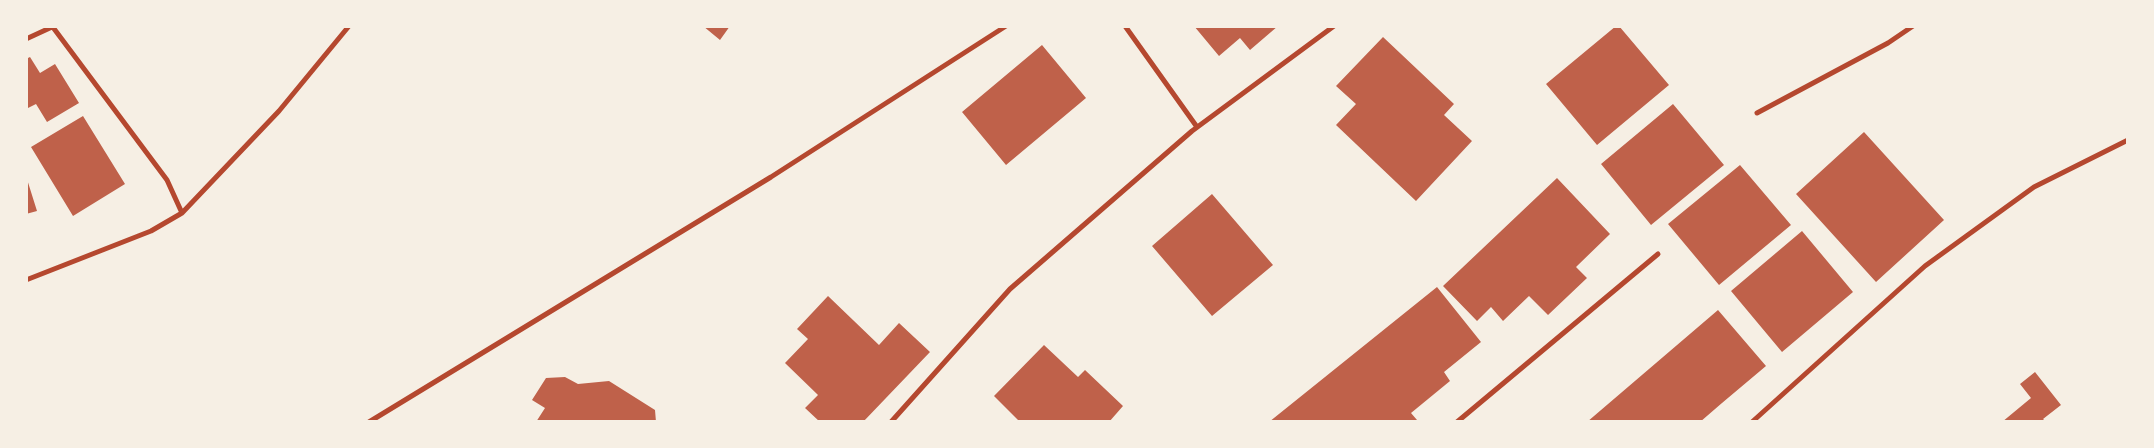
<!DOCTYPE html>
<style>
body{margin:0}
#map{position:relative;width:2154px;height:448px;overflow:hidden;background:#f6efe4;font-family:Karla,sans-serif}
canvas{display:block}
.frame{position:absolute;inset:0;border:28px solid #f6efe4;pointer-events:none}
</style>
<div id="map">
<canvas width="2154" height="448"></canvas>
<div class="frame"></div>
</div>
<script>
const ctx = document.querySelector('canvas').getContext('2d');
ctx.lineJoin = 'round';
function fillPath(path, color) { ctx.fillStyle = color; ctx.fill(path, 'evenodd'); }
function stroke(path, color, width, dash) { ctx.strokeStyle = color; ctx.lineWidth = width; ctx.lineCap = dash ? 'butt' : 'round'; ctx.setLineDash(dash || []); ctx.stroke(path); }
const building = new Path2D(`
 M703,26h27l-10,14z
 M1194,26h84l-28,24 -10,-12 -21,18z
 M1616,26h3l50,59 -72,60 -51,-61z
 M1383,37l71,67 -10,11 28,26 -56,60 -80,-76 20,-21 -20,-18z
 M1042,45l44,53 -80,67 -44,-53z
 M30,57l10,16 15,-9 24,39 -32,19 -11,-18 -10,5v-50z
 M1673,104l51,61 -73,60 -50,-61z
 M83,116l42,68 -52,32 -42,-69z
 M1864,132l80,88 -68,62 -80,-88z
 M1740,165l51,60 -72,60 -51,-61z
 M26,176l11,35 -11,3z
 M1557,178l53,56 -34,33 11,11 -39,37 -19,-19 -26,25 -12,-14 -14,14 -34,-35z
 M1212,194l61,71 -61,51 -60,-70z
 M1802,231l51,61 -71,60 -51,-61z
 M1437,287l44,55 -37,30 6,9 -39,32 6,7 -148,2z
 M828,296l51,49 20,-22 31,29 -67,70h-43l-15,-14 13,-13 -33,-32 23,-24 -11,-10z
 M1718,310l48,56 -44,37 -22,19h-113z
 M1044,345l34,32 7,-7 38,36 -14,16h-89l-26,-26z
 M2035,372l26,33 -18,14 3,3h-44l29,-24 -11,-14z
 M565,377l13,7 31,-3 46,29 1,12h-120l9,-14 -13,-8 14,-22z`);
const minor = new Path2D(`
 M1125,26l72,101
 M26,39l26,-12
 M1757,113l131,-70 25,-17
 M182,213l97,-102 70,-85
 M26,280l125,-49 31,-18 -15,-33 -115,-154
 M369,422l402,-245 235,-151
 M891,422l119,-133 182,-158 142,-105
 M1457,422l201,-168
 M1752,422l173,-156 109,-79 94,-47`);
fillPath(building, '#bf614a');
stroke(minor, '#b5482f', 5);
</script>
